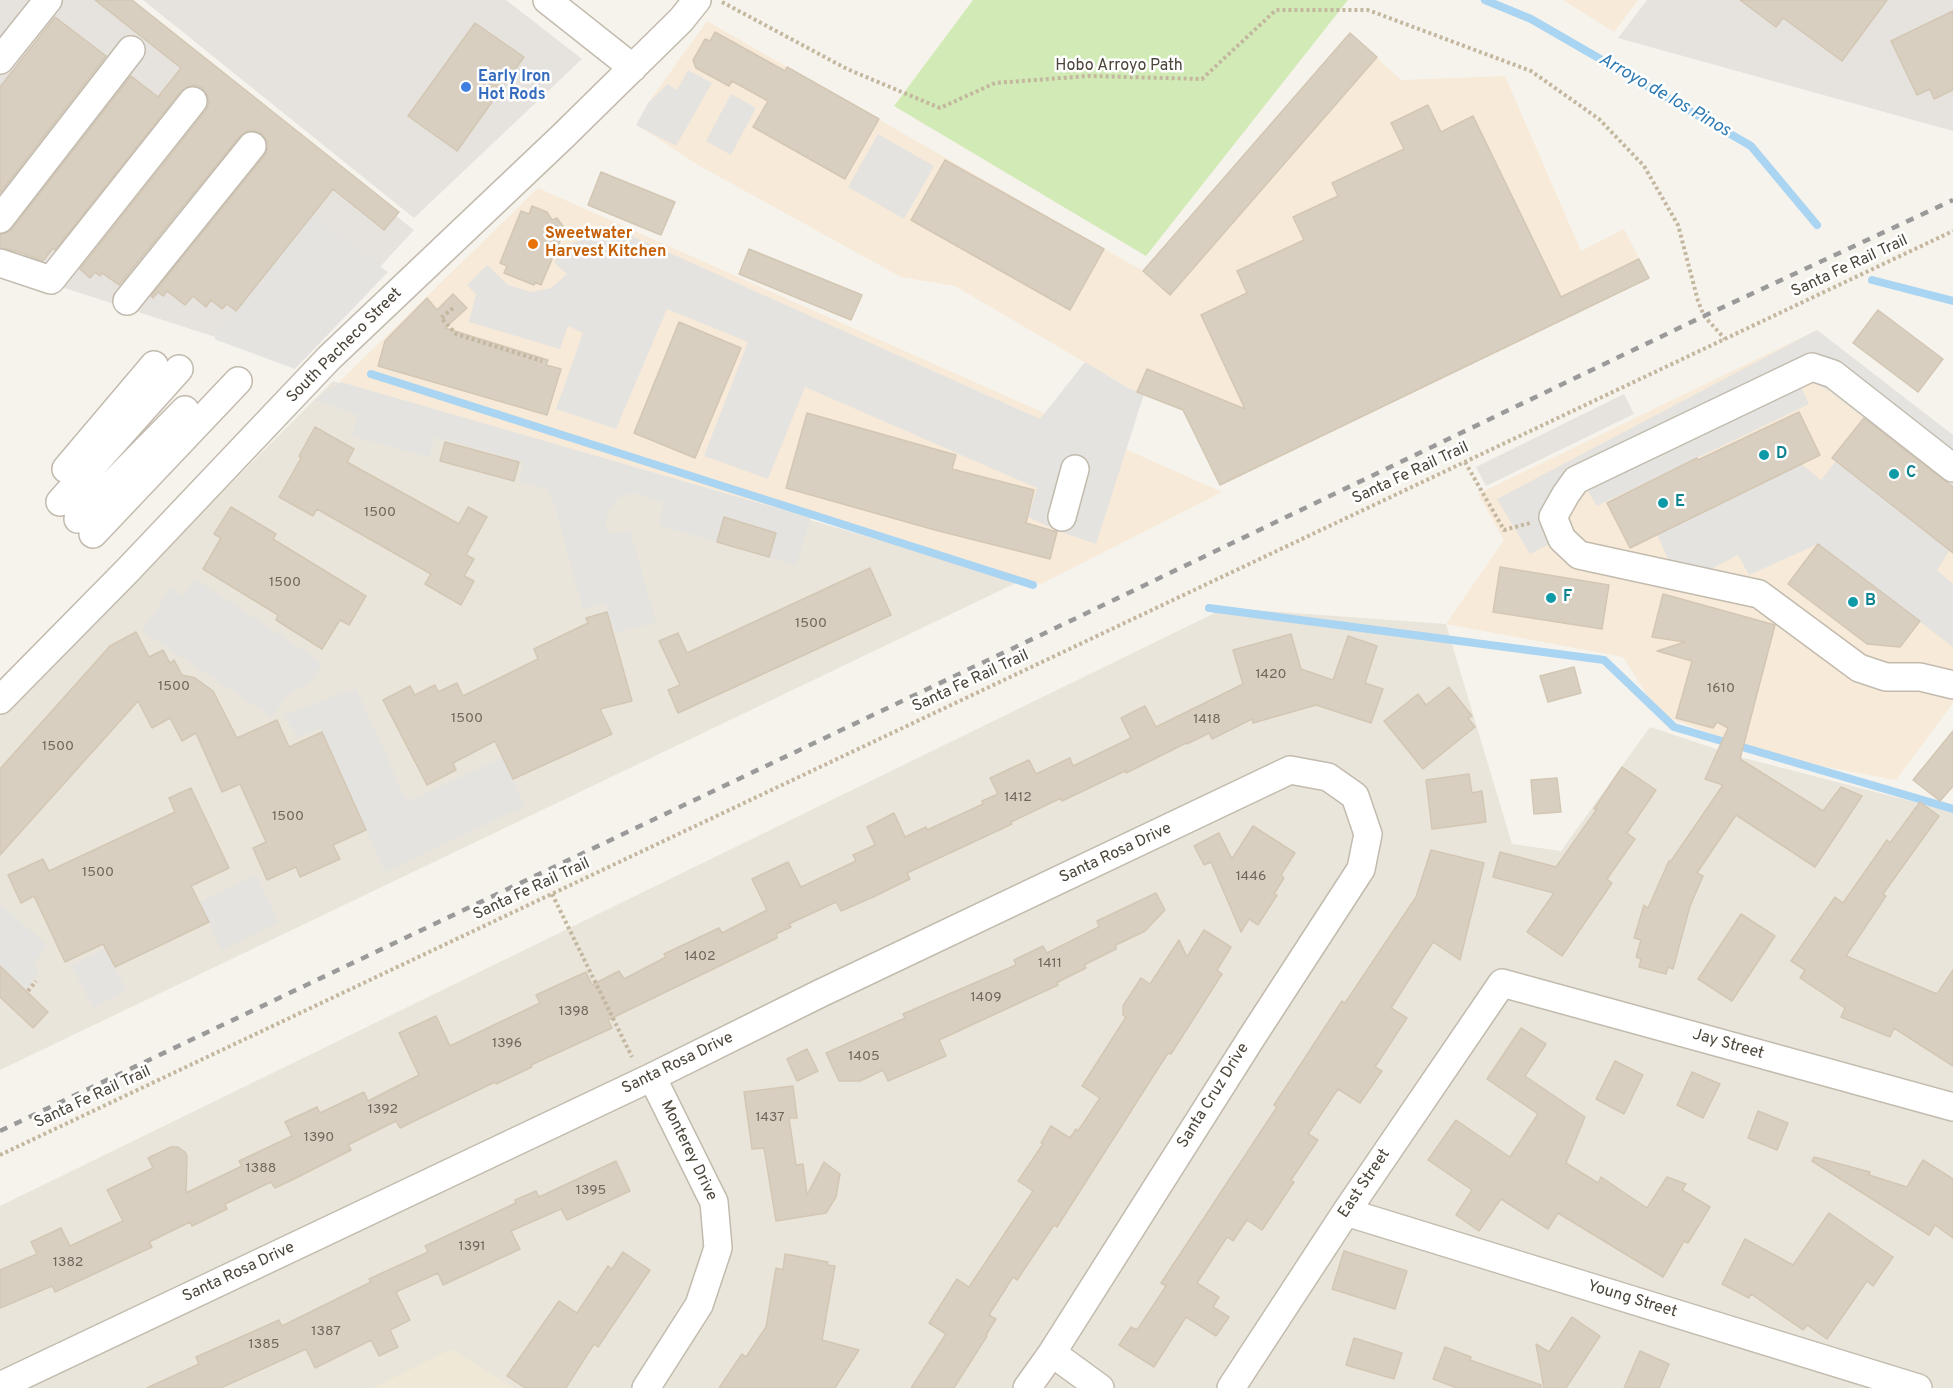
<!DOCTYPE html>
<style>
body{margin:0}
canvas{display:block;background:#f6f3ec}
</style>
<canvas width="1953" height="1388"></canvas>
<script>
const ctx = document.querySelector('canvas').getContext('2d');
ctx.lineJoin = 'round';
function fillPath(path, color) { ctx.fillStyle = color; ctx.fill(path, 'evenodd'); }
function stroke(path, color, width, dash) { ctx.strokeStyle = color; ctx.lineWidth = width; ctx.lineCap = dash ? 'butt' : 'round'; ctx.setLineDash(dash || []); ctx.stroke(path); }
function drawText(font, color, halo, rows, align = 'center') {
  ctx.font = font + ' Overpass,sans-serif'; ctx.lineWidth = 5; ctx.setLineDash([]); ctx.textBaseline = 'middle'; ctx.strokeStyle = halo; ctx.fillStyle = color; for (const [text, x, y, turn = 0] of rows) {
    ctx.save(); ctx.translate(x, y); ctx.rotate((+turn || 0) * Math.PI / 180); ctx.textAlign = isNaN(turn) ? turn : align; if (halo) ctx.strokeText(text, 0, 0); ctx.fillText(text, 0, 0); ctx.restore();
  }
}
const residential = new Path2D(`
 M333,381l687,200 -1020,489v-355z
 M1225,608l221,16 66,220 49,7 89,-124 90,30 213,55v576h-1953v-182z`);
const commercial = new Path2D(`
 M1563,0h75l-24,32z
 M707,21l436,250 207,-238 51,47 104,-4 76,175 43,-22 25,49 -429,207 -37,-75 -53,-21 -175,-103 -54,-9 -203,-112 -61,-40 11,-22z
 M538,188l684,304 -181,92 -702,-202z
 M1817,330l136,105v268l-57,77 -123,-23 -114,-43 -36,-57 -177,-33 58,-84 -26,-46z`);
const industrial = new Path2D(`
 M0,0h121l293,230 -122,132 -292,-95z
 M143,0h363l76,59 -168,159z
 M1647,0h306v131l-335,-93z
 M1624,394l10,20 -148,72 -10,-19z`);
const education = new Path2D(`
 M451,1349l63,39h-141z`);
const green = new Path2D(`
 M973,0h375l-202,256 -252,-150z`);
const parking = new Path2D(`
 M688,70l24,13 -36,63 -40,-21 12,-22 20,-19 9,6z
 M731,94l25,14 -25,47 -25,-14z
 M878,134l56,32 -30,53 -56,-32z
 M311,217l77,55 -93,97 -81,-30z
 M614,228l426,191 45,-57 45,27 14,5 -48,150 -38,-13 -30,-14 9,-29 -232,-101 -37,92 -64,-23 44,-114 -81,-33 -51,120 -60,-20 27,-76 -15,-7 -8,23 -91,-27 7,-28 -9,-9 20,-20 21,20 23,7 20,-4 16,-14 -13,-12 11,-16z
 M1817,330l136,105v52l-124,-96 -19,-10 -9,6 8,17 -212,102 -10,-16 -7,5 -8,13 -3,12 3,12 -42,22 -33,-55z
 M341,382l470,136 -15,47 -137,-40 5,-22 -31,-10 -14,4 -11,13 -2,16 3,8 21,-4 26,92 -41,11 -10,-30 -22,6 -29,-105 -7,-15 -28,-8 5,-19 -89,-25 -6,20 -77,-21 6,-21 -44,-15z
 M1836,461l114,89 -13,20 16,14v63l-135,-103 -69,31 -11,-20 -27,14 -42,-8 -12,-27 144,-70 20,16z
 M195,579l127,84 -11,18 -26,17 -13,19 -130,-86 29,-43 12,8z
 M356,688l48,108 8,4 91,-43 22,49 -140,66 -65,-144 -22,10 -14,-23z
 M256,875l23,47 -57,28 -23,-48z
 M0,904l47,41 -13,18 5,8 -13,20 -26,-25z
 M105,948l22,43 -34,17 -22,-43z`);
const stream = new Path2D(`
 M1485,0l46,19 220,127 66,79
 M1872,280l81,21
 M371,374l662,211
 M1209,608l395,52 70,67 279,82`);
const building = new Path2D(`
 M95,0h37l267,212 -15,18 -51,-41 -97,122 -9,-7 -5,5 -11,-9 -5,7 -13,-11 -8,9 -18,-14 -4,5 -5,-4 -5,6 -2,-2 114,-141 2,-6v-8l-5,-7 -7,-3h-8l-7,5 -121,149 -17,-12 -2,3 -5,-4 -5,6 -10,-9 126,-159 3,-7 -2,-8 -5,-7 -7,-3 -8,2 -6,4 -126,159 -2,-2 -10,13 -24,-9 -19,-4v-14l6,-1 6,-4 119,-153 27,21 23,-29z
 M1740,0h147l-45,61 -59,-43 -7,9z
 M1953,11v79l-19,9 -4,-10 -13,6 -26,-54z
 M55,17l51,39 -106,137v-106z
 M475,23l49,34 -67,94 -49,-35z
 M715,32l70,39 2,-4 92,52 -34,60 -92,-52 15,-26 -36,-20 -3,5 -33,-18 -3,-8 12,-21 5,2z
 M1350,33l27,24 -207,238 -27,-24z
 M1428,105l13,27 32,-16 88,181 78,-38 10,19 -429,207 -37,-75 -46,-18 10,-23 98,40 -44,-94 46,-22 -10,-22 67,-31 -11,-23 45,-21 -6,-13 72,-34 -13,-26z
 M945,160l159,89 -34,61 -159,-90z
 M601,172l74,30 -14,33 -73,-30z
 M532,206l15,6 5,8 5,-2 8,11 -24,56 -6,-3 -1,3 -30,-12 3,-7 -7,-3 21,-52 8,3z
 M749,249l113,46 -11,25 -112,-46z
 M453,294l14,14 -22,20 103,32 -2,5 15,4 -14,46 -169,-49 7,-25 42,-43 10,12z
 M1878,310l65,49 -25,33 -65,-49z
 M679,322l62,26 -46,110 -61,-25z
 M1799,412l21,43 -190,93 -23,-45 90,-45 1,2z
 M807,413l149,42 -4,14 82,21 -8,33 31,9 -7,27 -115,-29 -149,-42z
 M1864,418l89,69v66l-121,-95z
 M315,427l39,22 -7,13 112,62 9,-17 19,10 -21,38 8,4 -10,17 10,5 -13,24 -36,-21 6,-10 -114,-65 -4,7 -34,-19 22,-39 -2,-2z
 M445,442l74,20 -5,19 -74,-20z
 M231,507l45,27 -3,5 93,57 -17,29 -9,-5 -18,29 -46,-29 2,-5 -75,-46 18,-31 -7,-4z
 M724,517l52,16 -7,24 -52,-15z
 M1818,544l102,77 -20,26 -33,-3 -79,-60z
 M1500,567l109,18 -7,44 -109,-17z
 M870,568l21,47 -213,98 -10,-23 12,-5 -21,-44 19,-8 9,20z
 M1663,594l112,31 -35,134 83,52 18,-24 21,9 -47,71 -79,-52 -39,58 6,3 -13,30 -17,63 -5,-2 -2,7 -27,-7 2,-8 -5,-2 5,-17 -7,-2 10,-33 4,3 21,-47h2l52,-76 -18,-6 23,-51 -11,-6 -4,6 -37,-10 16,-57 -35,-10 28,-9 -33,-5z
 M607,612l25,89 -32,8 12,25 -99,45 -18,-38 -42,22 3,7 -29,15 -44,-85 27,-14 5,9 20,-10 3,7 19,-9 6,13 75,-37 -4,-10 54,-26 -2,-5z
 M136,632l13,25 14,-7 7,13 4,-3 8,15 13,3 18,13 24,47 40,-18 12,27 33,-15 44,98 -33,15 7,14 -40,18 -4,-10 -29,13 -14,-32 13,-6 -26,-58 -18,8 -26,-59 -14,8 -12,-23 -18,10 -14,-27 -138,154v-86l110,-123z
 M1291,634l10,35 32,11 15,-44 29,10 -12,37 18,6 -12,34 -55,-18 -63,18 -1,-4 -40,20 -3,-6 -22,11 -1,-1 -60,30 -1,-2 -63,30 -1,-3 -50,24 1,2 -105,49 3,6 -37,18 -32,14 -5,-9 -47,22 2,3 -15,7 1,4 -169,82 4,8 -81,37 1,2 -36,17 -1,-2 -95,46 -4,-7 -48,24 3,5 -59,30 -17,8 -4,-6 -46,22 2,5 -35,17 -2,-4 -41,20 3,5 -97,45 -3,-6 -52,22v-38l37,-16 -6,-12 30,-14 9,18 53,-25 -16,-31 46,-22 -5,-10 23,-11h7l7,5 2,4 -1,37 56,-27 -3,-5 53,-25 -7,-14 32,-15 3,6 44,-21 4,9 51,-26 -20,-42 37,-17 14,30 90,-43 -4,-8 50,-23 6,13 27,-14 5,8 42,-22 -2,-3 55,-26 3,5 45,-23 -15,-31 36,-17 13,25 55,-26 -3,-6 22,-10 -8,-18 27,-14 11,24 21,-10 1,3 56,-26 -1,-3 16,-7 -8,-16 39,-18 7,14 34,-16 3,8 58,-28 -10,-20 24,-12 11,21 87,-43 -10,-34z
 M1574,667l7,26 -33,9 -8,-26z
 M1449,687l23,29 -4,2 7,9 -52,42 -39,-48 34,-27 8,11z
 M1953,731v55l-13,15 -27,-21z
 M1622,767l34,23 -29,43 8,6 -28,40 5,4 -50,73 -35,-24 27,-39 -61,-16 7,-25 56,15 41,-58h-3z
 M1469,774l3,19 10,-2 4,31 -54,7 -6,-49z
 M1557,778l4,34 -27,2 -3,-34z
 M191,788l38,80 -38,18 18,36 -94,45 -12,-23 -38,18 -31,-66 -13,7 -13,-28 35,-16 6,12 126,-59 -6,-14z
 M1920,802l19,14 -56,78 3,2 -40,60 91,38 16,-24v96l-59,-38 -4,9 -49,-20 4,-9 -45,-30 5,-8 -14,-9 44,-64 8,6 44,-63 3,3z
 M1253,826l42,27 -14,22 3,3 -10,16 3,1 -19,30 -9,-6 -8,13 -30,-70 -7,3 -10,-19 25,-13 13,26z
 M1431,850l53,13 -24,97 -27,-18 -42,66 16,10 -32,49 7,4 -22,32 -22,-14 -30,45 10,6 -27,40 3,2 -32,48 -15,-10 -14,21 -6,-4 -30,46 22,14 -6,10 16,10 -13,19 -30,-19 -32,50 -35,-22 12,-18 6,3 29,-44 -5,-3 116,-176 -3,-2 68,-104 3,2 71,-106z
 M1156,893l9,17 -20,21 -29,14v4l-32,16 2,3 -30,15 2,2 -119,55 7,16 -58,25 -5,-11 -23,11h-21l-13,-28 79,-35 -2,-4 113,-49 -2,-5 29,-14 4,7 52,-26 -2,-6z
 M1741,914l34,22 -43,65 -34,-22z
 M1204,930l27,17 -14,23 5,4 -51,80 -3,-1 -111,174 -3,-2 -37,55 -4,-3 -24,38 7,4 -10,16 1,1 -33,52h-43l35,-54 -17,-11 28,-44 12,8 64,-96 -15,-10 25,-37 -2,-1 10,-17 19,12 6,-9 2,2 22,-33 -18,-12 44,-69 -3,-2v-9l18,-28 9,6 29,-44 8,17z
 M0,966l48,46 -15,16 -33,-31z
 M1521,1028l25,16 -21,32 60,41 -19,46 32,20 3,-6 46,31 20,-31 19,7 -4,6 28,17 -22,36 -4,-2 -21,36 -105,-64 -10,16 -47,-30 -22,32 -23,-16 16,-25 -44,-30 28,-40 54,37 28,-43 -51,-35z
 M807,1049l11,22 -21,10 -10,-22z
 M1615,1061l28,14 -19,39 -28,-15z
 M1692,1072l28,12 -17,34 -26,-13z
 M793,1086l4,32h-8l7,47 7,-1 4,31 17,-33 16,12 -4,23 -10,16 -50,8 -12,-73 -12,1 -8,-57z
 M1758,1111l30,12 -11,27 -29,-12z
 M1814,1157l56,15 -1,3 38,12 16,-27 30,19v59l-18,-13 -6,10 -117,-74z
 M616,1161l14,30 -63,29 -6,-11 -50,22 9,18 -77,36 -5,-12 -42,19 14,28 -20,10 8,17 -19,9 -8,-16 -56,28 -9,-19 -85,39h-74l52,-24 -3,-7 83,-37 3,6 89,-44 -2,-3 59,-27 -3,-6 91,-43 -1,-3 21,-9 3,6z
 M1829,1213l64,44 -20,29 -6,-5 -40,58 -20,-14 -4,5 -52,-36 -2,4 -27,-14 23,-45 48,26z
 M1344,1251l63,20 -12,38 -63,-20z
 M623,1252l27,18 -52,77 -4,-3 -28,44h-41l-18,-12 52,-75 18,12 31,-47 4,3z
 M785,1254l43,8 -1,3 8,1 -13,74 37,10 -24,38h-116l23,-34 4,3 20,-30 10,-59 7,2z
 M1572,1317l28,19 -34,52h-22l-8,-44 13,8z
 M1354,1338l48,15 -8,26 -48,-14z
 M1445,1347l26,10 -1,3 71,25v3h-84l-24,-9z
 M1640,1351l29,13 -10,24h-35z`);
const path = new Path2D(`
 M722,2l125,67 93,39 55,-25 94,-7 113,3 74,-69h92l163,61 68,48 45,47 34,59 20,76 6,15 21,23
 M453,308l-12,10 15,16 86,27
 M1465,462l39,68 26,-7
 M552,894l80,163
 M28,991l8,-10
 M0,1155l1953,-924`);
const minor = new Path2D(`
 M547,0l86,68
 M0,60l48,-60
 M0,219l131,-169
 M0,263l51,17 142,-179
 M127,301l125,-155
 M1953,468l-120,-94 -21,-7 -236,113 -10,14 -13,23 9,22 17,16 180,39 100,74 27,9h34l33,8
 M66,469l88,-104
 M60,502l119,-133
 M1062,517l13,-48
 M78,519l107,-109
 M93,534l145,-153
 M0,700l127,-129 202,-213 233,-221 119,-117 16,-20
 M1346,1212l572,176
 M1052,1353l48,35
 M0,1386l652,-309 167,-83 471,-224 38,7 27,19 13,38 -7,35 -109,168 -200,316 -25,35
 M646,1388l53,-83 19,-57 -4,-46 -62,-125
 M1231,1388l115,-176 156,-229 451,124`);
const rail = new Path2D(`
 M0,1131l1066,-508 638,-307 249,-116`);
const markers = [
 [466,87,6,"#3f7fe0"],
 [533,244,6,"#e8710a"],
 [1764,455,6,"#0f9aa8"],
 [1894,474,6,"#0f9aa8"],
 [1663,503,6,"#0f9aa8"],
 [1551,598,6,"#0f9aa8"],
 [1853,602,6,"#0f9aa8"]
];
const numberNames = [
 ["1500",380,513],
 ["1500",285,583],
 ["1500",811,624],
 ["1420",1271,675],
 ["1500",174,687],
 ["1610",1721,689],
 ["1500",467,719],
 ["1418",1207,720],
 ["1500",58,747],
 ["1412",1018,798],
 ["1500",288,817],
 ["1500",98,873],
 ["1446",1251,877],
 ["1402",700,957],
 ["1411",1050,964],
 ["1409",986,998],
 ["1398",574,1012],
 ["1396",507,1044],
 ["1405",864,1057],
 ["1392",383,1110],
 ["1437",770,1118],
 ["1390",319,1138],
 ["1388",261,1169],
 ["1395",591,1191],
 ["1391",472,1247],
 ["1382",68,1263],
 ["1387",326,1332],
 ["1385",264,1345]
];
const streetNames = [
 ["Hobo Arroyo Path",1119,67],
 ["Santa Fe Rail Trail",1850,267,-25],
 ["South Pacheco Street",345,346,-45],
 ["Santa Fe Rail Trail",1411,474,-25],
 ["Santa Fe Rail Trail",971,682,-25],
 ["Santa Rosa Drive",1116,854,-25],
 ["Santa Fe Rail Trail",532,890,-25],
 ["Jay Street",1728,1045,16],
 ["Santa Rosa Drive",678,1064,-26],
 ["Santa Cruz Drive",1214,1096,-58],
 ["Santa Fe Rail Trail",93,1098,-25],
 ["Monterey Drive",688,1151,64],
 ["East Street",1365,1184,-56],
 ["Santa Rosa Drive",239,1273,-25],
 ["Young Street",1632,1300,17]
];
const shopNames = [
 ["Early Iron",478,78],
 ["Hot Rods",478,96]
];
const foodNames = [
 ["Sweetwater",545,235],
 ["Harvest Kitchen",545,253]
];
const cultureNames = [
 ["D",1776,455],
 ["C",1906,474],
 ["E",1675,503],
 ["F",1563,598],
 ["B",1865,602]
];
const waterNames = [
 ["Arroyo de los Pinos",1664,96,30]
];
fillPath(residential, '#eae5da');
fillPath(commercial, '#f7ead8');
fillPath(industrial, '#e6e2dd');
fillPath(education, '#efe8d6');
fillPath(green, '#d2eab5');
fillPath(parking, '#e5e3e0');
stroke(stream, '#a9d4f2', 8);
fillPath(building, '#d8cfc1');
stroke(building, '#d3c7b4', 1.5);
stroke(minor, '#c2bbae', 30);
stroke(path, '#c4b79f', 4, [3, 3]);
stroke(minor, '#fff', 27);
stroke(rail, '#9a9a9a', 4.5, [8, 8]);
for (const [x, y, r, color] of markers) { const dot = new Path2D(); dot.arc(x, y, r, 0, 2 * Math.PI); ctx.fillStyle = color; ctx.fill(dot); stroke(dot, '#fff', 2); }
drawText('14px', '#6e675b', null, numberNames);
drawText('16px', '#4b4439', '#fff', streetNames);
drawText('bold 16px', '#366cbe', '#fff', shopNames, 'left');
drawText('bold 16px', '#c56008', '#fff', foodNames, 'left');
drawText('bold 16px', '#0d838f', '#fff', cultureNames, 'left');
drawText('italic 18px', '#2e7ab2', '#fff', waterNames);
</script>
